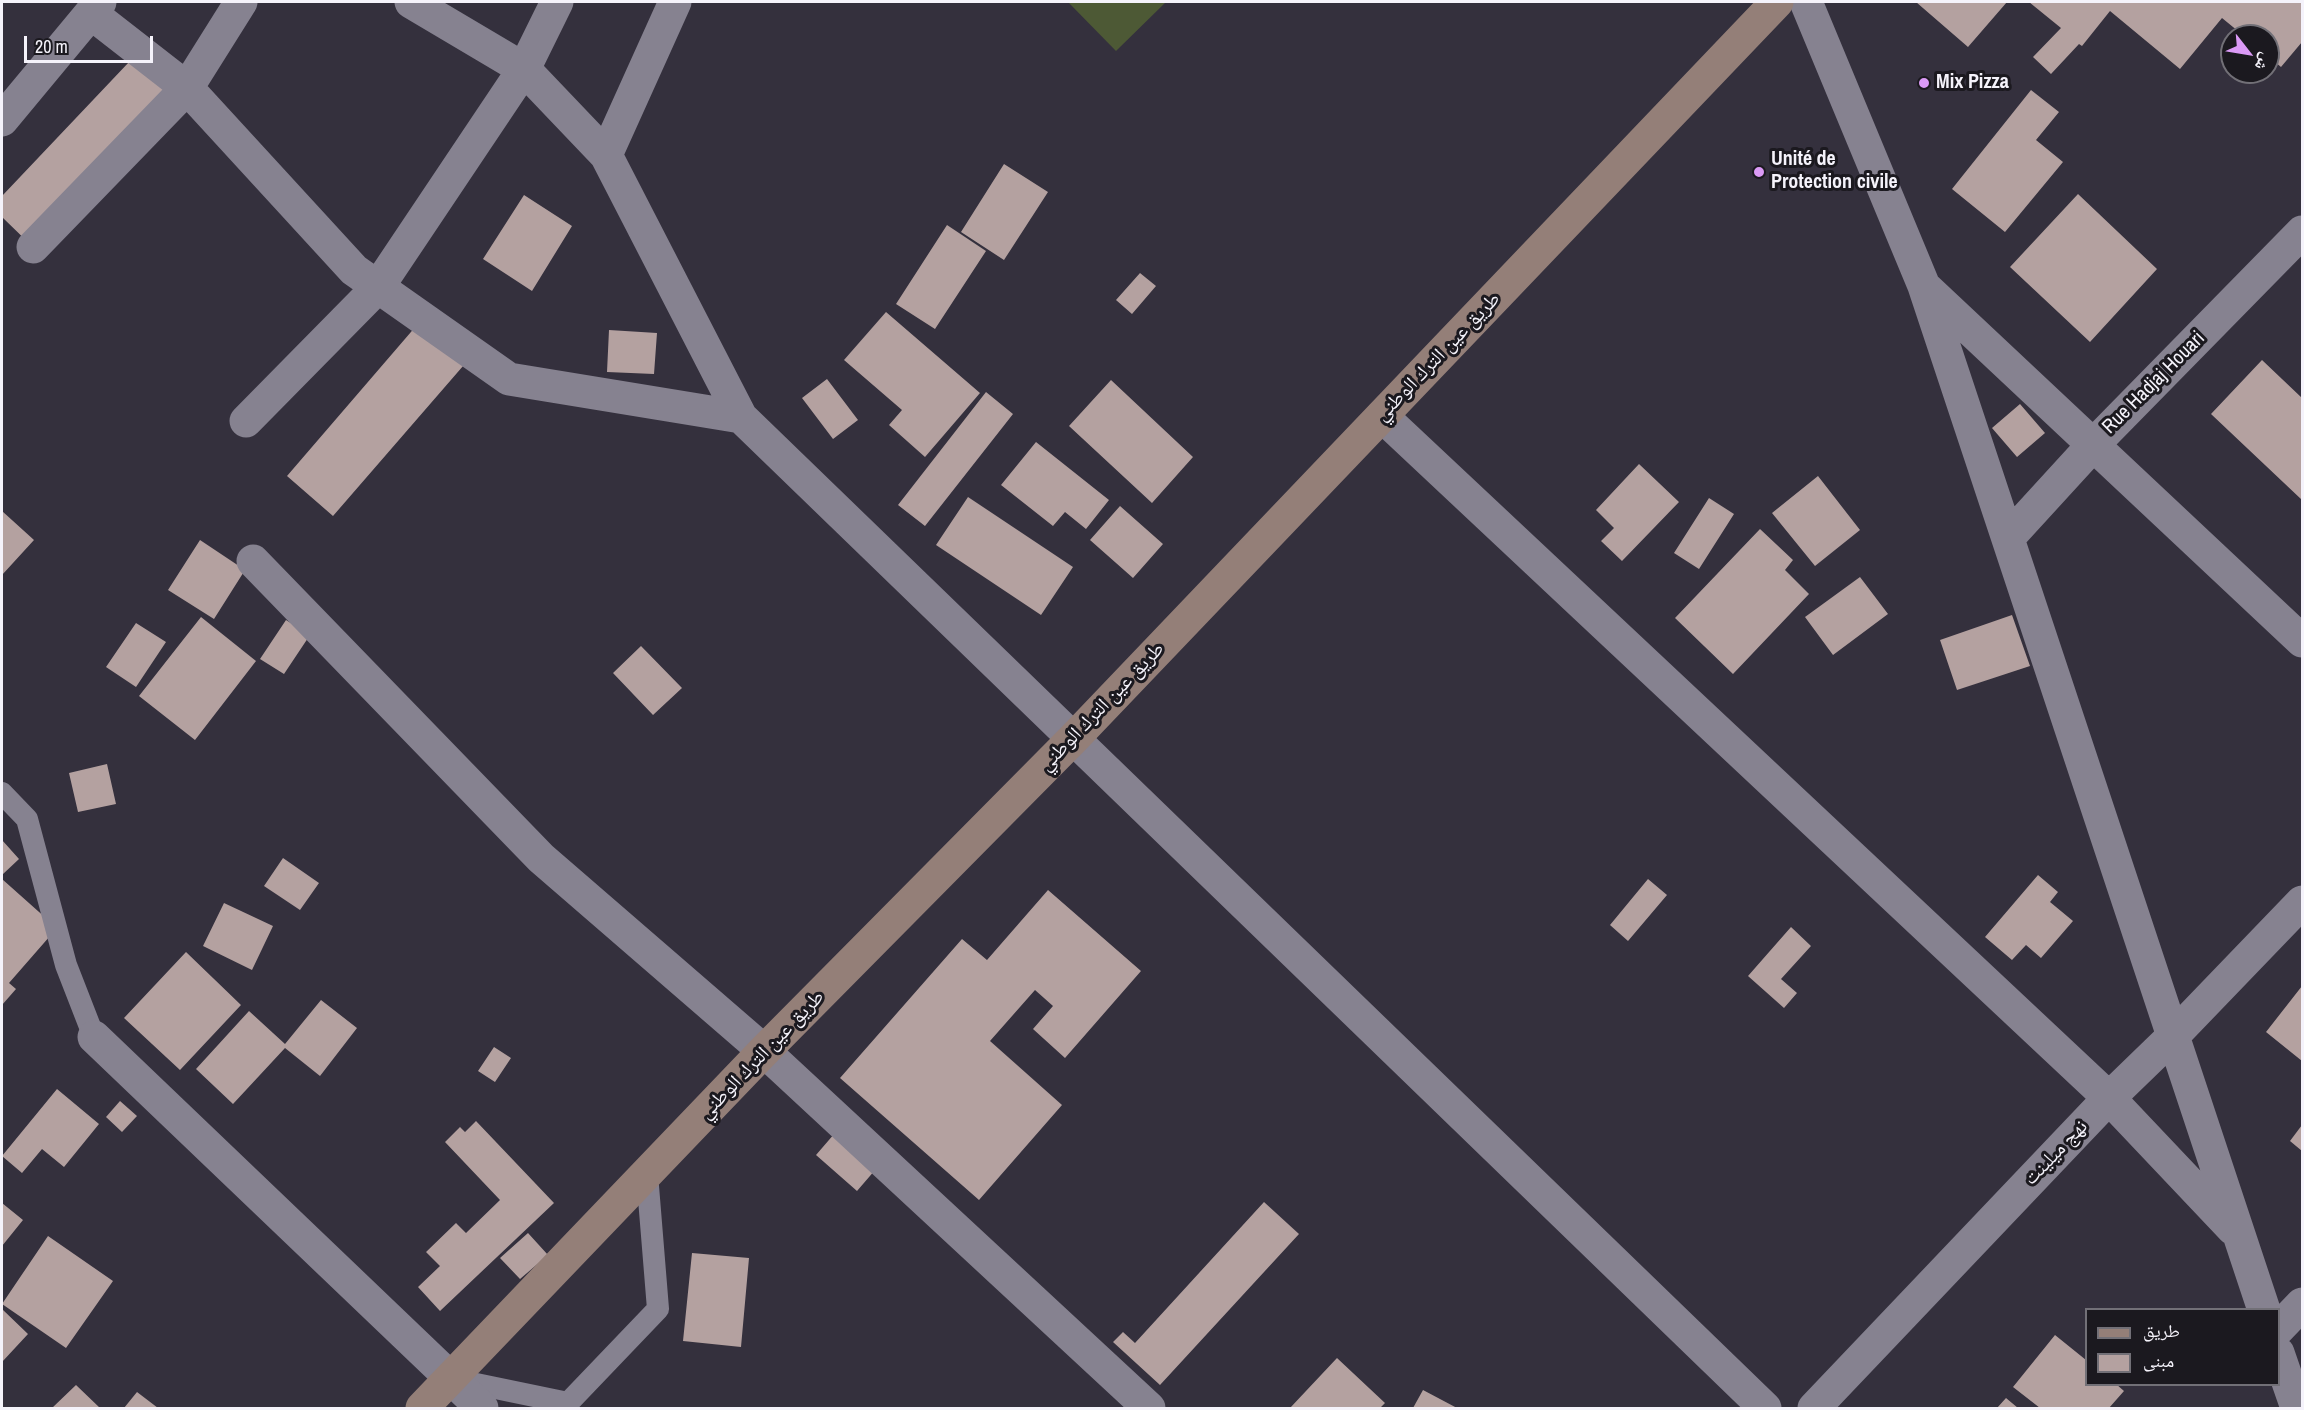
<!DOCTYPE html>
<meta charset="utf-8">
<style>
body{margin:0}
#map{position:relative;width:2304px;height:1410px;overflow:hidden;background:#34303d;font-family:"Archivo Narrow","Noto Naskh Arabic",sans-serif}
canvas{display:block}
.frame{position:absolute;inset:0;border:3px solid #f5f3fb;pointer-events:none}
.legend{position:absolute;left:2085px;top:1308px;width:195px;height:78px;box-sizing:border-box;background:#1b191f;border:2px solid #727077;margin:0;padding:8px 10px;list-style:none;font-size:18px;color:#f5f3fb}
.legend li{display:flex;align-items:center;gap:12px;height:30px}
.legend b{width:30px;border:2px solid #727077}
.north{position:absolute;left:2220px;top:24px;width:60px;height:60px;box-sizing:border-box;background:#1b191f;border:2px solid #727077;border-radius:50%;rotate:121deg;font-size:16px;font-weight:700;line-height:24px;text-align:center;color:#f5f3fb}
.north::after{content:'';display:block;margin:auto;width:21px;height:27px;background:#db9af6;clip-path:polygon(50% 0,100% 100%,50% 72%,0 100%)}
.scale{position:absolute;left:24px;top:36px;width:129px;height:27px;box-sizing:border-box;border:3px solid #f5f3fb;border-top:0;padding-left:8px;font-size:18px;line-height:21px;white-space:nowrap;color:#f5f3fb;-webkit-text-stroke:4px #1b191f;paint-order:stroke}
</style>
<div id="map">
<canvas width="2304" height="1410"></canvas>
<div class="frame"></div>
<ul class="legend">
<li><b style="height:8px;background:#947f78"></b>طريق</li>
<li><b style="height:16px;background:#b4a1a0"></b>مبنى</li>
</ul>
<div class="north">ش</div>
<div class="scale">20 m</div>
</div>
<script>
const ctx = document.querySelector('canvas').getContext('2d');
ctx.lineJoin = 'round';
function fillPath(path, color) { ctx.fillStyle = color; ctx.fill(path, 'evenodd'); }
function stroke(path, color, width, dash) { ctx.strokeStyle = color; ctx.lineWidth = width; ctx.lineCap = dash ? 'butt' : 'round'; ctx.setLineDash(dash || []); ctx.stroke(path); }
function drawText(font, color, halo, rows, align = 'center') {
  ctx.font = font + ' "Archivo Narrow","Noto Naskh Arabic",sans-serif'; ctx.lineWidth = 6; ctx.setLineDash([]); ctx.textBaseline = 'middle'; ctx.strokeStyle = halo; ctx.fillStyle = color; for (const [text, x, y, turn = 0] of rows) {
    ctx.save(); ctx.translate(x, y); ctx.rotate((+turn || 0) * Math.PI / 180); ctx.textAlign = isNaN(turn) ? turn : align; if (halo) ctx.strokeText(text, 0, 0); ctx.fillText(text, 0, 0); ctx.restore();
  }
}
const green = new Path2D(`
 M1068,2h98l-50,49z`);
const building = new Path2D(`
 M1916,2h91l-39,45z
 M2029,2h273v40l-21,25 -13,-11v-20h-24l-22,-18 -42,51 -70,-58 -28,35 -3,-2 -28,30 -18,-17 28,-29z
 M148,42l46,43 -157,166 -35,-34v-21z
 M2031,90l28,22 -23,28 27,22 -58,70 -53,-43z
 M1004,164l44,28 -44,68 -43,-28z
 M2078,194l79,75 -67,73 -80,-75z
 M524,195l48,31 -40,65 -49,-32z
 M947,225l39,26 -51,78 -39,-25z
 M1140,273l16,13 -24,28 -16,-14z
 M886,312l94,81 -55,64 -36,-32 13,-15 -58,-50z
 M423,318l47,40 -137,158 -46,-40z
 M609,330l48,3 -3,41 -47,-2z
 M2262,360l40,38v102l-91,-86z
 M827,379l31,41 -25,19 -31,-41z
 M1111,380l82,77 -41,46 -83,-77z
 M986,392l27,22 -88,112 -27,-21z
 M2020,404l25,29 -28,24 -25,-29z
 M1036,442l73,58 -23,29 -21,-17 -12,14 -52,-41z
 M1639,464l40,38 -57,59 -21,-20 13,-13 -18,-18z
 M1818,476l42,54 -45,36 -43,-53z
 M968,497l105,70 -32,48 -105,-70z
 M1709,498l25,16 -35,55 -25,-16z
 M1120,506l43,38 -30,34 -43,-38z
 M2,511l32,29 -32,35z
 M1760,529l33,31 -8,10 24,24 -76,80 -58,-56z
 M200,540l45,30 -31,49 -46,-29z
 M1860,577l28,37 -55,41 -28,-38z
 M2012,615l18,51 -73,24 -17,-50z
 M201,617l55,44 -61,79 -56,-44z
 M286,620l24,15 -26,39 -24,-15z
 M136,623l30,19 -30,45 -30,-20z
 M641,646l41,42 -29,27 -40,-42z
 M107,764l9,40 -38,8 -9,-39z
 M2,840l17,19 -17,16z
 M283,858l36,25 -19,27 -36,-24z
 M2038,875l20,17 -8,10 23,19 -32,37 -15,-13 -14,15 -27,-23z
 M2,879l55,49 -48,55 7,6 -14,16z
 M1648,879l19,16 -39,46 -18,-16z
 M1048,890l93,81 -76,87 -32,-29 20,-23 -18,-16 -45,51 72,64 -83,95 -139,-122 122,-139 25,21z
 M224,903l49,23 -21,44 -49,-24z
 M1791,927l20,19 -30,33 16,14 -13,15 -36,-32z
 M186,952l55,53 -61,65 -56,-52z
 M2302,986v75l-36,-29z
 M321,1000l36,28 -37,48 -35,-28 -52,56 -37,-35 53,-58 36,33z
 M494,1047l17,11 -16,24 -17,-11z
 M57,1089l42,35 -35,43 -22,-18 -20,24 -20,-17z
 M120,1101l17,15 -15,16 -16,-15z
 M476,1121l78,82 -114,108 -22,-24 22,-21 -14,-14 30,-29 10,10 34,-33 -55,-58 15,-15 5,5z
 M2302,1125v26l-12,-10z
 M841,1126l41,36 -25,29 -41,-36z
 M1264,1202l35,32 -139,151 -47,-43 10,-10 12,11z
 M2,1203l21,17 -21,26z
 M528,1233l20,22 -28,24 -20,-21z
 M48,1236l65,45 -47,67 -64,-44z
 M692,1253l57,5 -8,89 -58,-6z
 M2,1309l26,25 -26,28z
 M2055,1335l31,25v24h30l8,7 -15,17h-69l-27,-21z
 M1337,1358l48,45 -5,5h-90z
 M76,1385l24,23h-48z
 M1423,1390l34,18h-44z
 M137,1392l21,16h-34z
 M2006,1398l12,10h-21z`);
const lane = new Path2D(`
 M2,793l25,26 39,146 28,72
 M452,1379l116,24 90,-94 -11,-135`);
const street = new Path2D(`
 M411,2l113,67 82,86 135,262 1024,991
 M1806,2l118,284 340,1024
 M92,14l95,74 167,182 155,109 232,38
 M2,120l98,-118
 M606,155l69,-153
 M33,247l154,-159 54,-86
 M1927,289l375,352
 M1382,416l727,682 124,131
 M246,421l132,-134 146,-218 33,-67
 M2008,538l86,-94 208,-212
 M253,561l288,297 223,193 385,357
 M94,1037l388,371
 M2278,1329l24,-25
 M2278,1353l19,55
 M1814,1408l295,-310 64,-62 129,-134`);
const secondary = new Path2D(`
 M422,1408l342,-357 310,-313 703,-736`);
const markers = [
 [1924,83,6,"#db9af6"],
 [1759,172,6,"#db9af6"]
];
const poiNames = [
 ["Mix Pizza",1936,83],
 ["Unité de",1771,160],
 ["Protection civile",1771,183]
];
const streetNames = [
 ["طريق عين الترك الوطني",1438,357,-46],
 ["Rue Hadjaj Houari",2154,383,-45],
 ["طريق عين الترك الوطني",1102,707,-46],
 ["طريق عين الترك الوطني",762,1055,-46],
 ["نهج ميلينت",2056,1153,-46]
];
fillPath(green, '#4d5935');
fillPath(building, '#b4a1a0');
stroke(lane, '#868290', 22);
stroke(street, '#868290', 33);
stroke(secondary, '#947f78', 33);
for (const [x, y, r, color] of markers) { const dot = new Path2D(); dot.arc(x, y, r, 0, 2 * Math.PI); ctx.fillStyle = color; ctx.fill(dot); stroke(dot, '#1b191f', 2); }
drawText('bold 20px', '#f5f3fb', '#1b191f', poiNames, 'left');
drawText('20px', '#f5f3fb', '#1b191f', streetNames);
</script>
